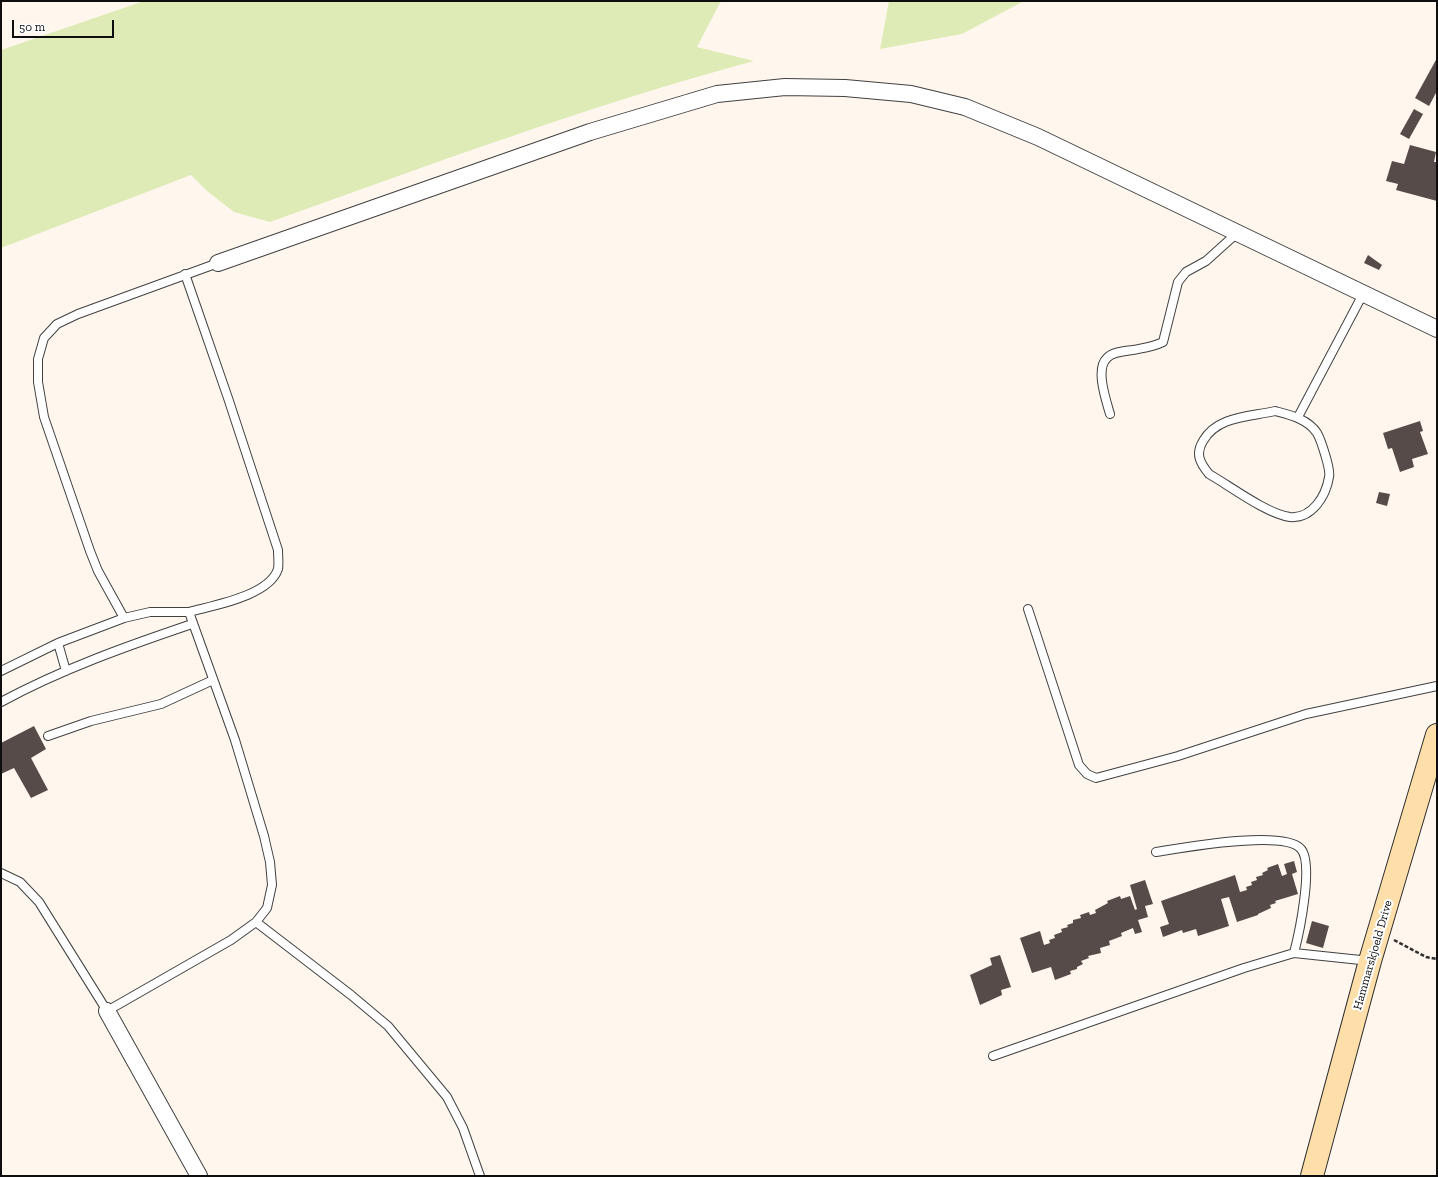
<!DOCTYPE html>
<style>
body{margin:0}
#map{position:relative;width:1438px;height:1177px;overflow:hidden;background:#fff7ee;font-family:"Zilla Slab",serif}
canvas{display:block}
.frame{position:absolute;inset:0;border:2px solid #0e0e0e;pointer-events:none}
.scale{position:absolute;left:12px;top:20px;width:102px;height:18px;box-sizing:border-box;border:2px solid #0e0e0e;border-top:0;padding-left:5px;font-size:12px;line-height:14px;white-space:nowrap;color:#0e0e0e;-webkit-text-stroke:3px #fff;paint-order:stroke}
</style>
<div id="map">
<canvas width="1438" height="1177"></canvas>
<div class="frame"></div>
<div class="scale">50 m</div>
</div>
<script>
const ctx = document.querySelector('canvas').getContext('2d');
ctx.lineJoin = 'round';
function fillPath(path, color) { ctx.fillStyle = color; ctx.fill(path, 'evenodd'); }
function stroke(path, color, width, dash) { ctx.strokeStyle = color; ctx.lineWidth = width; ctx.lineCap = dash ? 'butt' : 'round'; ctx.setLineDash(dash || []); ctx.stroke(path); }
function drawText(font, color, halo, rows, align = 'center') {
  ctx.font = font + ' "Zilla Slab",serif'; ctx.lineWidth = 4; ctx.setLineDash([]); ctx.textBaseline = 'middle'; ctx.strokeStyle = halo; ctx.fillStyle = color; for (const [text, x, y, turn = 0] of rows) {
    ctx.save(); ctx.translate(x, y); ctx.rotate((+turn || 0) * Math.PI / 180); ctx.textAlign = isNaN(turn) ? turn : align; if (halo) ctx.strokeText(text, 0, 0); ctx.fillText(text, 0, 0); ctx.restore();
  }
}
const green = new Path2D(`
 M144,1h577l-24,46 57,14c-164,44 -324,104 -484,161l-36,-10 -27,-21 -16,-16 -190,73v-198z
 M889,1h135l-62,33 -82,15z`);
const building = new Path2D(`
 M1437,58v33l-8,15 -14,-8z
 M1414,109l9,5 -14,25 -9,-5z
 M1410,145l26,7 -2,10h3v39l-41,-11 2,-6 -12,-3 6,-20 12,3z
 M1368,255l14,10 -3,5 -15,-7z
 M1420,421l3,10 -3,1 8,22 -16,5 2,8 -14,5 -8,-24 -4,1 -5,-16z
 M1379,492l11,2 -3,12 -11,-3z
 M34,726l12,23 -15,9 17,32 -17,8 -17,-30 -13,6v-31z
 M1294,861l3,11 -5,2 6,20 -23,7 1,2 -6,2 1,3 -13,6v1l-21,7 -8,-25 -8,2 8,27 -31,10 -2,-7 -13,4 -1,-3 -19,7 -3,-10 9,-3 -8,-23 74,-26 5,17 7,-2 -1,-3 6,-2 -1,-3 6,-2 -1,-3 7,-2 -1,-2 6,-3 -1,-2 11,-4 4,12 5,-2 -3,-10z
 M1145,880l8,24 -8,2 3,11 -10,3 4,12 -7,2 -2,-6 -12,5 1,3 -13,5 1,4 -10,3 1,5 -13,3 1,2 -8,3 2,3 -6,3v2l-7,2 1,3 -16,6 -4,-13 -19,6 -12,-35 20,-7 4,14 6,-2 -1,-3 6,-2 -1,-3 8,-3 -1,-3 7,-2 -1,-2 6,-2v-3l8,-2 -1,-3 9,-3 1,3 6,-2 -1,-3 13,-7 -1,-2 13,-5 1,3 9,-3 5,14 2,-1 -7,-24z
 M1312,921l17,5 -6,22 -17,-5z
 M1000,955l11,32 -10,3 1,5 -22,10 -10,-30 22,-10 -2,-7z`);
const path = new Path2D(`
 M1394,940l32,17 11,2`);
const service = new Path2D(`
 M1275,411c15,4 33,8 42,22 4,7 14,37 12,44 -3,19 -17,42 -39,40 -23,-3 -60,-31 -81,-43 -9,-11 -14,-20 -6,-33 14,-25 46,-24 72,-30z
 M1110,414c-4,-14 -15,-45 -3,-56 5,-6 18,-7 26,-8 10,-2 20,-3 30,-8l15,-60 8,-10 20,-11 30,-27
 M1298,417l65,-123
 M1028,609l51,156 8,9 9,4 82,-22 128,-42 131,-28
 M189,612h-39l-26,6 -26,-47 -8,-20 -46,-134 -6,-35v-23l6,-21 13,-14 21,-10 140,-51
 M58,643l8,28
 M1,671l57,-28 66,-25
 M1,702c61,-33 126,-56 191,-78
 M48,736l43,-15 70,-17 52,-24
 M1156,852c26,-4 128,-23 145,-3 13,15 -2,85 -7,104
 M1,873l19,9 19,20 68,109 124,-71 25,-18 11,-14 5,-23 -2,-23 -6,-26 -29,-96 -46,-128c25,-7 80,-16 89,-43 1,-5 0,-13 0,-19l-50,-152 -43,-124
 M256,922l95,73 37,31 59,71 16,31 17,48
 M993,1056l251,-88 50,-15 76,8`);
const minor = new Path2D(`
 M218,263l372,-131 127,-38 68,-7 60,1 66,6 54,13 73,30 399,192
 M107,1011l92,165`);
const secondary = new Path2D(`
 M1312,1176l58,-215 67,-226`);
const streetNames = [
 ["Hammarskjoeld Drive",1373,955,-74]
];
fillPath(green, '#dfebb6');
fillPath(building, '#574b49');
stroke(service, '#414141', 10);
stroke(minor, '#414141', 18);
stroke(secondary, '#303030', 24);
stroke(path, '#303030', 2.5, [4, 2]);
stroke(service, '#fff', 8);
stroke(minor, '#fff', 16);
stroke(secondary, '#ffdfa9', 22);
drawText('12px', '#0e0e0e', '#fff', streetNames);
</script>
